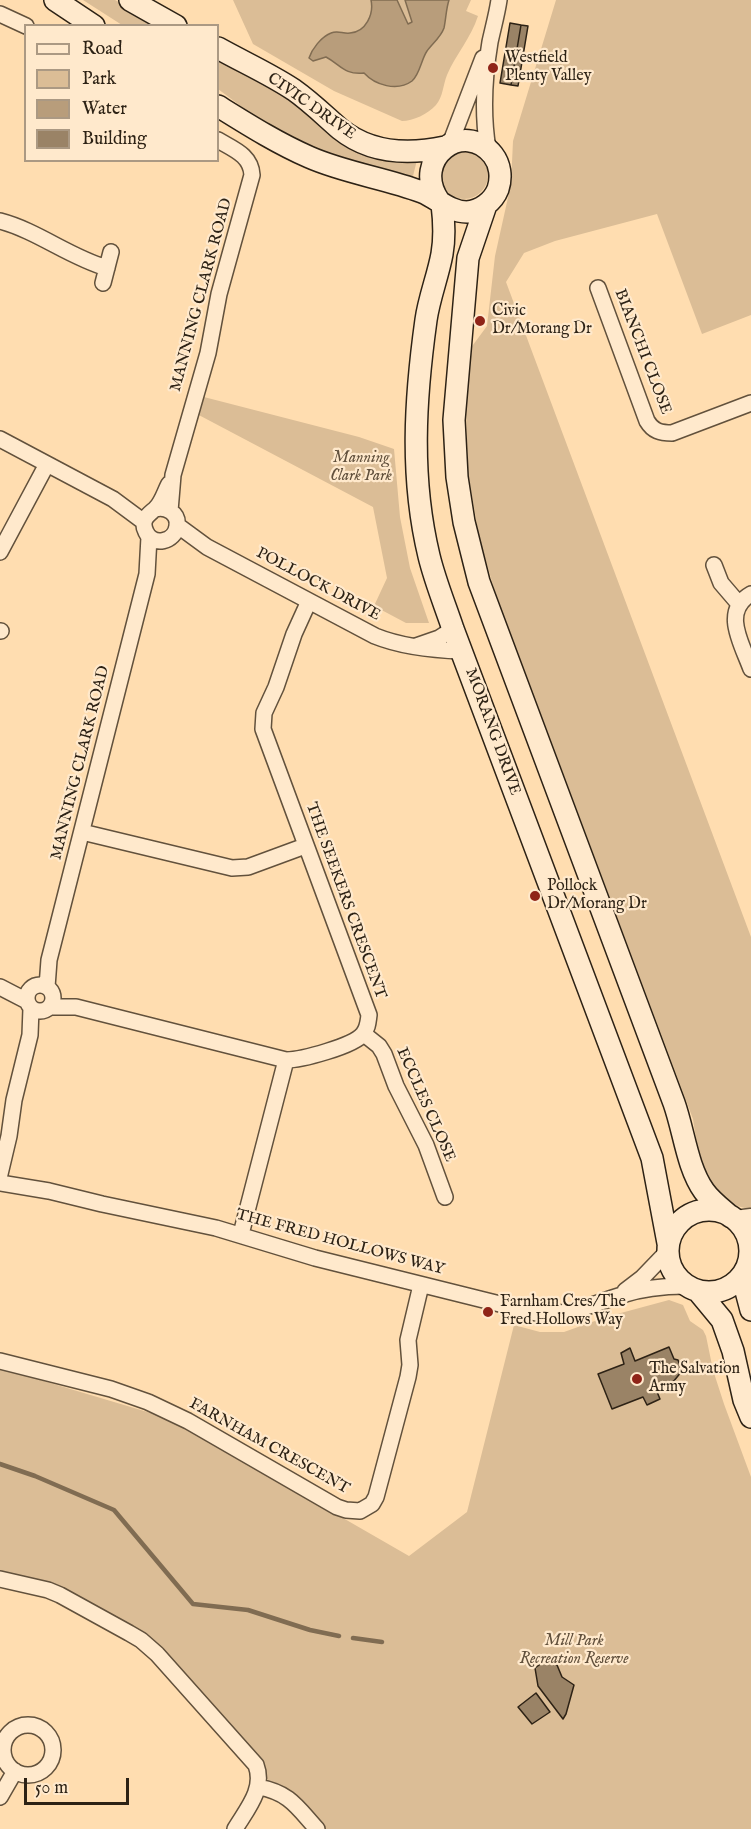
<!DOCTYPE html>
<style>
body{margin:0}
#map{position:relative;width:751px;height:1829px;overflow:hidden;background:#ffddb0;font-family:"IM FELL English",serif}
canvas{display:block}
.legend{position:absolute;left:24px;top:24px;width:195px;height:138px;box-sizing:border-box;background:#ffe9cc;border:2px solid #ab9983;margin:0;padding:8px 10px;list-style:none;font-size:18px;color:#2d2215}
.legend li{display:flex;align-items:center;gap:12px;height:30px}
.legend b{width:30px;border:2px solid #ab9983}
.scale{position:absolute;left:24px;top:1778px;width:105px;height:27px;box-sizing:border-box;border:3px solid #2d2215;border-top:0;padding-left:8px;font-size:18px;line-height:21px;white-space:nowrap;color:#2d2215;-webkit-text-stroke:4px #ffe9cc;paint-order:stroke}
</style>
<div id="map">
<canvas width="751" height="1829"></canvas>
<ul class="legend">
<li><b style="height:8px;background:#ffe9cc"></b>Road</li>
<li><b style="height:16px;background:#dbbd96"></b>Park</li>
<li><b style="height:16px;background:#b89d7b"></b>Water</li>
<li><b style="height:16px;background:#9a8366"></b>Building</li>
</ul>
<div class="scale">50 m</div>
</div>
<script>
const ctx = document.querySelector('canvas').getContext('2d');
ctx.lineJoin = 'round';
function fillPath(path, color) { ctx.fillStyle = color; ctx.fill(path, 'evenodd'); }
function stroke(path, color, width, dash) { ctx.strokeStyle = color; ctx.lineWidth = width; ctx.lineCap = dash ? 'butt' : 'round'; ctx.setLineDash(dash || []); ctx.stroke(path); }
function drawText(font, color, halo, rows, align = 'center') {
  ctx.font = font + ' "IM FELL English",serif'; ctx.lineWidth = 4.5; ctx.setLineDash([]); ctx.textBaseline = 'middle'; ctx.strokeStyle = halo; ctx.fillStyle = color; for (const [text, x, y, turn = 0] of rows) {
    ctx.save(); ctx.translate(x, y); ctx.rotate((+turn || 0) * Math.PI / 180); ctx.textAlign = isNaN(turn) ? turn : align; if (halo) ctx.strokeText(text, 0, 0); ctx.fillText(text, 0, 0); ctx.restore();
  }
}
const green = new Path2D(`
 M83,0h32l46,25h-39z
 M233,0h238l-5,11 12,5c-7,22 -22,38 -31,59 -4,10 -4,22 -11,30 -8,9 -23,16 -34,16l-68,-30 -81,-47z
 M556,0h195v315l-49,19 -45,-120 -102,27 -31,12 -18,29 245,655v272c-44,-5 -53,-55 -58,-90l-198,-527 -16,-55 -11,-65 -2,-66 4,-57 17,-23 8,-70 16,-72 2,-43z
 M218,57l199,103 -5,20 -48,-12 -73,-29 -37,-23 -36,-27z
 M440 175a24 24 0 1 1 48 0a24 24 0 1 1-48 0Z
 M200,396l159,41 35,12 6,68 10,51 19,55h-23l-32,-17 13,-28 -14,-71 -178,-94z
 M669,1300l14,5 7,16 13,9 3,6 7,34 11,34 27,73v352h-427l-34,-38 -20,-9 -116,-139 -154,-69v-206l171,51 238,137 58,-44 47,-187 26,7h24l42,-15z`);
const water = new Path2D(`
 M371,0h26l11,24 4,-2 -7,-22h44c-3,9 -3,19 -5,28 -3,9 -12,16 -17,23 -6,9 -7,23 -15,30 -15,11 -37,4 -48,-8 -20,2 -23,-8 -38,-16l-13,4 -4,-3c3,-9 12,-21 22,-25 7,-3 12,1 19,0 16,-1 24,-19 21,-33z`);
const stream = new Path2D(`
 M0,1464l35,12 79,34 79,94 55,6 62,20 29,6
 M353,1638l29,4`);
const building = new Path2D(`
 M510,23l11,2 -10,60 -11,-2z
 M521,25l7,1 -10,60 -7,-1z
 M669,1347l5,12 4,1 4,11 -9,11 -18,5 5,12 -13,6 -4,-8 -31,12 -14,-35 26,-10 -3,-11 9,-5 5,13z
 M546,1660l11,5 5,12 12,8 -8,29 -3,5 -25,-33 -3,-18z
 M536,1693l14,19 -18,12 -14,-17z`);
const minor = new Path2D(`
 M0,14l26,12
 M450,144l33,-86
 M488,149c-6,-36 -4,-71 2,-107 3,-14 7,-28 9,-42
 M0,221c38,10 69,36 107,47
 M103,283l8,-31
 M598,288l49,133c6,10 13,12 25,12l79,-30
 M0,439l113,60 31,23
 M155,509c11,-3 24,4 22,17 -2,16 -24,21 -31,6 -6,-12 2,-17 9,-23 7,-6 10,-18 14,-25
 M170,511l3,-36 35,-122 11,-59 33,-119c-1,-20 -19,-26 -34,-35
 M177,525l30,22 168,89c27,11 58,14 87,15
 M0,552l47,-88
 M714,565l7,18 18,21
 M751,594c-30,17 -9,50 0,75
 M0,631h1
 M416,646l23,-8 14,-9
 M82,832l150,36 16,-1 57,-21
 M27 998a13 13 0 1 1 26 0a13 13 0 1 1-26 0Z
 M0,987l27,14
 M47,987l2,-27 98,-386 2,-37
 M50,1007h26l210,53c15,0 68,-14 77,-26 5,-6 5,-12 6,-19l-106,-286 1,-16 12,-26 18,-53 15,-33
 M364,1034l15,12 5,8 12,32 30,59 19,52
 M0,1174l9,-38 5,-36 16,-65 1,-27
 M0,1183l49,8 53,13 114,24 99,30 225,56c34,1 51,-10 82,-19 21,-7 42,-9 64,-9
 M241,1234l45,-174
 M625,1291l17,-13 26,-27
 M0,1361l111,28 37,13 40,19 149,86 9,3 14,1 12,-7 4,-7 32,-120 2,-12 -2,-25 13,-55
 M0,1579l48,11 12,5 69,38 12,7 16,14 99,111c9,24 -9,44 -21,64
 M3 1750a25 25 0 1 1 50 0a25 25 0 1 1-50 0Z
 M259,1787c31,6 38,20 58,42
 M0,1797l15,-26`);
const tertiary = new Path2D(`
 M735,1220l16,-2
 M748,1263l3,-3`);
const secondary = new Path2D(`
 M55,0l39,26
 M130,0l46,26
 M218,48c25,14 52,26 76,42 17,12 31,26 46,39 31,25 68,26 105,18
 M218,106c29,18 59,37 91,51 36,16 76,21 113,35 15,6 27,20 45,20 13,-1 26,-10 31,-23 4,-12 2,-25 -5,-34 -29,-37 -83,4 -54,46
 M442,204c2,16 3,33 0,50 -4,22 -13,44 -16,66 -11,79 -16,157 3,236 6,25 16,49 24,73l199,529 16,85
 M486,205l-18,53 -14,162 3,57 7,45 15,60 195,521c10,28 13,64 30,88 7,10 18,18 27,26
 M668 1251a41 41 0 1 1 82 0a41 41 0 1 1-82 0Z
 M742,1276l9,34
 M698,1291l24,29 11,31 11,49 7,17`);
const markers = [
 [493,68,6,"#8f2418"],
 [480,321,6,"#8f2418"],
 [535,896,6,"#8f2418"],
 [488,1312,6,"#8f2418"],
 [637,1379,6,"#8f2418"]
];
const poiNames = [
 ["Westfield",505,59],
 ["Plenty Valley",505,77],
 ["Civic",492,312],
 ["Dr/Morang Dr",492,330],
 ["Pollock",547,887],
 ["Dr/Morang Dr",547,905],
 ["Farnham Cres/The",500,1303],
 ["Fred Hollows Way",500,1321],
 ["The Salvation",649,1370],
 ["Army",649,1388]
];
const streetNames = [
 ["CIVIC DRIVE",311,107,35],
 ["MANNING CLARK ROAD",202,295,-75],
 ["BIANCHI CLOSE",642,352,69],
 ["POLLOCK DRIVE",318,585,28],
 ["MORANG DRIVE",492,732,70],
 ["MANNING CLARK ROAD",81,763,-76],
 ["THE SEEKERS CRESCENT",345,901,70],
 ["ECCLES CLOSE",425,1105,66],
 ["THE FRED HOLLOWS WAY",340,1243,15],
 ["FARNHAM CRESCENT",269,1447,29]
];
const parkNames = [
 ["Manning",361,459],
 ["Clark Park",361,477],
 ["Mill Park",574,1642],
 ["Recreation Reserve",574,1660]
];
fillPath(green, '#dbbd96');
fillPath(water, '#b89d7b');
stroke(water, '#806c52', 1.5);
stroke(stream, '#806c52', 4.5);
fillPath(building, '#9a8366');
stroke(building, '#2d2215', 1.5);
stroke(minor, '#62513c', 18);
stroke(tertiary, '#62513c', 21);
stroke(secondary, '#2d2215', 24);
stroke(minor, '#ffe9cc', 15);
stroke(tertiary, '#ffe9cc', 18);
stroke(secondary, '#ffe9cc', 21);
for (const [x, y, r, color] of markers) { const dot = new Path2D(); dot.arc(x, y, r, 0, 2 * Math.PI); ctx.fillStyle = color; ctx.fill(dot); stroke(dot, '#ffe9cc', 2); }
drawText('16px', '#2d2215', '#ffe9cc', poiNames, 'left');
drawText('16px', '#2d2215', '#ffe9cc', streetNames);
drawText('italic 16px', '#61503c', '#ffe9cc', parkNames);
</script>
